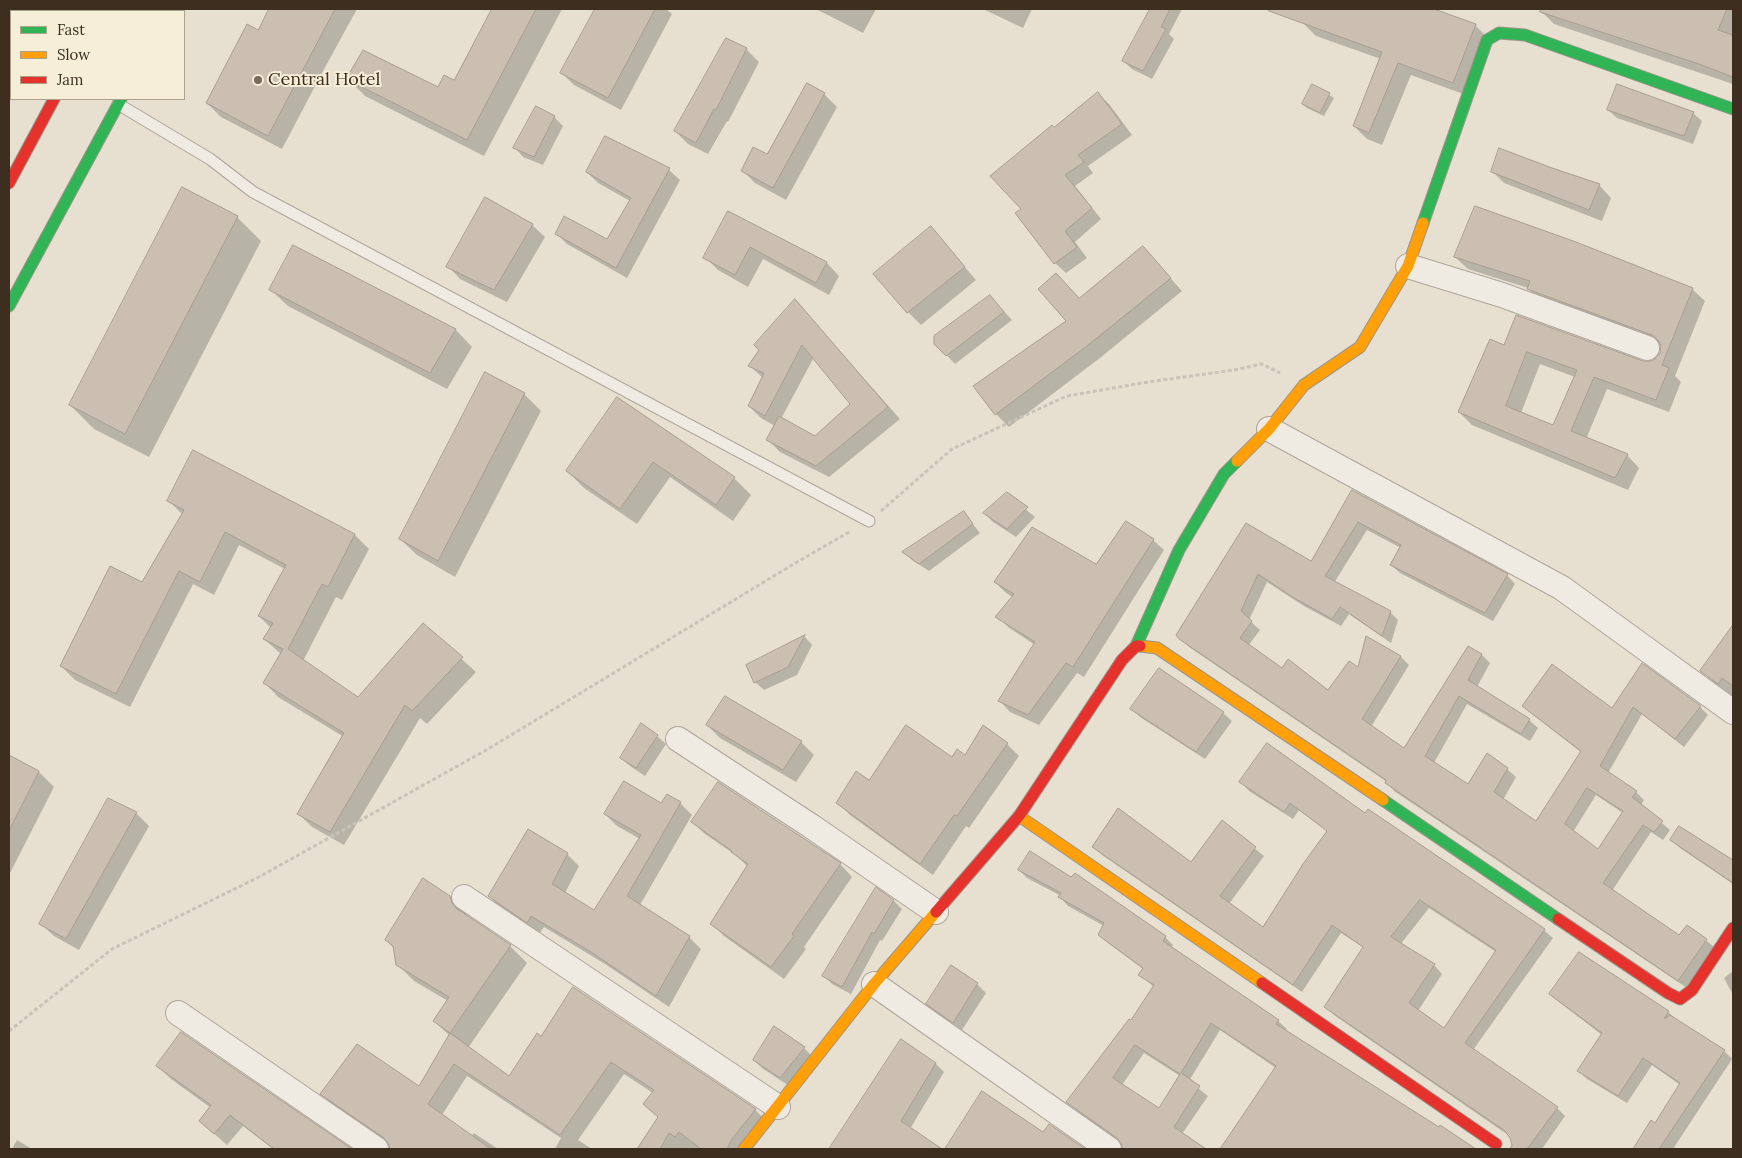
<!DOCTYPE html>
<style>
body{margin:0}
#map{position:relative;width:1742px;height:1158px;overflow:hidden;background:#e7e0d1;font-family:Lora,serif}
canvas{display:block}
.frame{position:absolute;inset:0;border:10px solid #3d2e20;pointer-events:none}
.legend{position:absolute;left:10px;top:10px;width:175px;height:90px;box-sizing:border-box;background:#f7eed8;border:1px solid #ada18e;margin:0;padding:6px 9px;list-style:none;font-size:15px;color:#3d2e20}
.legend li{display:flex;align-items:center;gap:10px;height:25px}
.legend b{width:25px;border:1px solid #ada18e}
</style>
<div id="map">
<canvas width="1742" height="1158"></canvas>
<div class="frame"></div>
<ul class="legend">
<li><b style="height:6px;background:#30b455"></b>Fast</li>
<li><b style="height:6px;background:#ff9f0a"></b>Slow</li>
<li><b style="height:6px;background:#e5322d"></b>Jam</li>
</ul>
</div>
<script>
const ctx = document.querySelector('canvas').getContext('2d');
ctx.lineJoin = 'round';
function fillPath(path, color) { ctx.fillStyle = color; ctx.fill(path, 'evenodd'); }
function stroke(path, color, width, dash) { ctx.strokeStyle = color; ctx.lineWidth = width; ctx.lineCap = dash ? 'butt' : 'round'; ctx.setLineDash(dash || []); ctx.stroke(path); }
function drawText(font, color, halo, rows, align = 'center') {
  ctx.font = font + ' Lora,serif'; ctx.lineWidth = 4; ctx.setLineDash([]); ctx.textBaseline = 'middle'; ctx.strokeStyle = halo; ctx.fillStyle = color; for (const [text, x, y, turn = 0] of rows) {
    ctx.save(); ctx.translate(x, y); ctx.rotate((+turn || 0) * Math.PI / 180); ctx.textAlign = isNaN(turn) ? turn : align; if (halo) ctx.strokeText(text, 0, 0); ctx.fillText(text, 0, 0); ctx.restore();
  }
}
const shadow = new Path2D(`
 M9,9h10l-2,2h-6v11l-2,5z
 M271,9h86l-34,62 -41,78 -61,-32 -14,-14 51,-72z
 M494,9h68l-78,147 -119,-60 -17,-17 91,10 16,-7z
 M596,9h70l6,5 -51,96 -47,-25 -13,-13z
 M816,9h60l-13,24z
 M983,9h49l-9,19z
 M1151,9h31l-13,25 5,5 -22,40 -20,-10 -9,-8z
 M1309,9h122l44,16 13,13 -22,57 -55,-20 -29,70 -15,-6 -13,-13 27,-67 -65,-23 -13,-13z
 M1543,9h190v75l-179,-60 -12,-12z
 M746,49l13,13 -31,60 -1,-1 -19,33 -20,-10 -13,-13z
 M807,84l17,10 13,13 -51,93 -31,-17 -13,-13 25,-14z
 M1313,85l21,13 -10,18 -17,-8 -4,-4z
 M1098,94l11,10 23,31 -44,31 5,7 -18,13 26,33 -26,23 12,16 -21,15 -11,-10 -32,-53 31,-82z
 M537,107l17,10 9,9 -20,39 -20,-8 -8,-9z
 M1608,110l85,3 9,8 -9,23 -76,-26z
 M606,138l63,32 11,10 -53,98 -60,-34 -11,-11 52,8 22,-40 -32,-18 -11,-11z
 M1492,171l107,14 12,13 -9,23 -98,-38z
 M729,213l98,50 12,13 -10,19 -66,-36 -15,28 -30,-17 -13,-13z
 M237,217l24,24 -112,216 -55,-28 -24,-24z
 M532,225l13,12 -38,65 -47,-23 -12,-13z
 M931,228l45,52 -55,45 -13,-13z
 M293,246l163,84 16,17 -25,42 -159,-83 -17,-16z
 M1455,257l237,32 13,12 -30,75 6,6 -12,30 -62,-23 -21,50 41,16 12,13 -11,22 -156,-65 -13,-13 46,-66 145,17 6,-3 5,-6 1,-8 -121,-44 -13,-14 -60,-19zM1540,364l35,13 -22,50 -32,-14z
 M1155,261l27,30 -82,67 -91,69 -13,-13 -21,-27 93,-66 11,-21z
 M795,301l105,118 -71,58 -49,-25 -12,-12 7,-14 -14,-8 -12,-12 14,-28 -13,-12zM814,357l38,48 -37,33 -34,-19z
 M998,305l14,15 -57,44 -19,-20z
 M524,394l17,17 -86,166 -38,-22 -17,-16z
 M617,398l117,80 17,17 -18,26 -63,-44 -33,47 -53,-36 -17,-17z
 M193,452l162,83 14,14 -27,51 -6,-3 -33,64 55,38 66,-74 52,47 -49,52 -7,-6 -76,127 -32,-18 -13,-13 45,-77 -66,-40 -13,-14 16,-29 -17,-15 7,-11 -12,-12 26,-47 -46,-24 -25,50 -21,-11 -63,123 -55,-27 -14,-14 82,-82 40,-69 -15,-15z
 M1352,491l155,84 8,9 -22,37 -93,-48 -9,-8 10,-17 -34,-18 -33,53 56,29 8,8 -7,23 -42,-29 -8,12 -37,-20 -37,-24 -18,38 11,10 -12,16 34,23 46,22 31,-22 8,-31 34,19 8,8 -38,62 34,23 64,-103 13,8 8,8 -13,24 52,33 9,8 -8,13 -63,-37 -33,59 34,23 39,-17 9,8 -13,23 33,23 46,-70 -50,-39 -8,-8 88,4 31,-45 57,42 8,8 -24,32 -42,-33 -34,59 28,19 8,8 -3,5 29,25 -7,10 -12,-8 -39,59 67,46 27,3 9,8 -28,40 -293,-197 -7,-9 -198,-135 -9,-9 67,-113 65,38zM1596,795l27,18 -25,38 -25,-19z
 M1007,494l28,23 -19,20 -23,-15 -8,-8z
 M964,513l16,20 -51,38 -17,-11 -8,-8z
 M1153,540l11,10 -80,127 -7,-4 -38,52 -29,-13 -10,-11 35,-56 -27,-18 -11,-11 16,-19 -7,-4 -11,-11 102,-16z
 M1733,627v71l-14,-10 -17,-17z
 M805,637l7,8 -15,30 -33,15 -9,-8 -8,-17z
 M1159,670l64,43 9,8 -27,38 -65,-42 -8,-8z
 M725,698l76,44 13,13 -18,27 -76,-44 -13,-13z
 M984,727l23,17 12,12 -50,72 -3,-2 -33,49 -83,-60 -12,-12 32,-21 83,-24 12,-1z
 M657,736l9,8 -21,32 -15,-10 -9,-8z
 M9,756l30,16 15,15 -45,88z
 M1241,782l124,33 179,115 9,8 -80,112 84,58 8,8 -23,33h-31l2,-4 -2,-8 -177,-122 -9,-9 39,-58 -23,-15 -39,59 -200,-137 -8,-8 97,17 31,-42 42,34 -35,48 35,24 64,-96 -29,-22 -6,9 -44,-28zM1429,908l67,44 -52,77 -26,-18 24,-37 -8,-9 -34,-20z
 M680,803l12,12 -52,90 49,32 12,12 -32,58 -64,-43 -61,-37 -5,7 -38,-26 -12,-12 78,-42 12,12 -14,27 29,19 46,-73 -23,-13 -12,-12 57,-9z
 M136,813l13,13 -70,124 -25,-14 -13,-12z
 M692,822l148,42 12,13 -48,70 2,2 -22,30 -60,-43 -12,-12 36,-57 -11,-11 -32,-22z
 M1680,827l53,34v23l-53,-36 -8,-8z
 M1019,870l146,67 8,8 -2,3 107,73 9,8 -2,2 154,98 2,-2 33,22h-252l54,-81 -56,-38 -31,51 19,15 -26,38 22,15h-80l-1,-6 -47,-33 -8,-8 64,-80 22,-35 -14,-12 3,-6 -35,-26 -9,-8 5,-9 -36,-20 -8,-9 1,-1 -34,-18zM1144,1053l36,23 -21,34 -37,-25z
 M876,889l18,12 8,8 -20,32 -2,-1 -29,54 -19,-10 -8,-8z
 M450,897l17,17v3l43,29 17,17 -59,85 41,29 29,-42 217,75 13,12 -22,27h-108l21,-31 -15,-14 9,-11 -29,-19 -46,66 14,9h-37l6,-11 -94,-62 -25,39 29,22 3,-4 24,16h-90l-5,-4 -3,4h-4l-62,-43 -13,-12 98,-6 31,-52 -16,-15 14,-20 -34,-20 -17,-17 -2,-15 -9,-9z
 M1579,953l89,59 9,8 47,31 8,8 -59,90h-38l16,-27 4,2 25,-39 -28,-20 -25,38 -40,-24 -8,-8 23,-36 -43,-33 -9,-8z
 M952,967l25,17 9,9 -24,37 -26,-18 -8,-8z
 M1733,971v24l-9,-17z
 M181,1034l169,115h-77l-30,-23 -16,19 -27,-24 11,-13 -40,-29 -13,-13z
 M901,1041l35,23 8,8 -34,57 29,20h-109z
 M804,1048l8,8 -23,30 -27,-18 -8,-8z
 M982,1093l62,41 6,-8 33,23h-136z
 M17,1140l15,9h-20z`);
const building = new Path2D(`
 M269,9h66l-67,127 -62,-33 41,-79 11,6z
 M492,9h44l-69,131 -121,-61 17,-29 75,37 6,-12 10,5z
 M595,9h60l-47,89 -48,-25z
 M1150,9h20l-9,18 5,2 -23,42 -21,-10z
 M1269,9h165l42,15 -23,59 -55,-20 -29,70 -16,-7 29,-74 -113,-41z
 M1541,9h186l-9,21 15,5v42l-34,-13 -159,-52z
 M726,38l21,10 -31,62 -2,-1 -18,34 -22,-12z
 M807,83l18,10 -52,95 -32,-17 12,-24 14,7z
 M1312,84l18,9 -10,20 -18,-9z
 M1617,84l77,28 -10,24 -77,-26z
 M1098,92l24,32 -44,31 6,7 -19,13 27,33 -27,23 12,16 -23,17 -39,-51 6,-4 -31,-33 62,-51 2,2z
 M536,106l19,10 -21,41 -21,-9z
 M605,136l65,32 -54,100 -61,-34 9,-18 43,23 24,-41 -45,-26z
 M1499,148l53,20 48,16 -11,26 -98,-38z
 M182,187l56,29 -113,218 -56,-29z
 M485,197l48,27 -39,66 -48,-23z
 M1475,206l101,36 117,46 -31,77 7,3 -13,32 -62,-23 -23,54 57,23 -13,24 -157,-66 32,-73 14,6 12,-30 127,46h7l5,-2 5,-6 1,-7 -3,-6 -6,-5 -125,-46 3,-8 -76,-24zM1527,352l50,18 -24,55 -47,-19z
 M728,211l99,51 -11,21 -66,-36 -15,28 -32,-17z
 M931,226l34,41 -58,46 -34,-39z
 M293,245l163,84 -26,44 -161,-83z
 M1143,246l28,32 -84,68 -92,69 -22,-29 93,-65 -28,-32 18,-16 23,25z
 M990,295l14,17 -58,44 -12,-12v-8z
 M795,299l93,108 -72,59 -50,-26 13,-24 36,20 35,-32 -48,-59 -37,71 -17,-10 16,-33 -16,-7 11,-16 -5,-5z
 M485,372l40,21 -87,168 -39,-22z
 M617,397l118,80 -19,28 -63,-43 -33,47 -54,-38z
 M193,450l162,84 -27,53 -6,-3 -34,65 70,48 65,-74 40,34 -51,54 -7,-6 -75,127 -33,-18 47,-81 -81,-50 20,-34 -20,-10 10,-16 -15,-7 28,-51 -61,-33 -25,50 -21,-11 -63,123 -56,-28 50,-100 32,16 42,-72 -17,-9z
 M1352,490l156,84 -23,39 -95,-48 11,-20 -43,-23 -33,54 66,35 -9,25 -42,-29 -8,12 -38,-21 -36,-24 -17,37 11,10 -12,17 42,30 6,-9 40,31 21,-29 9,6 8,-31 35,20 -39,63 42,29 64,-102 14,8 -14,26 62,39 -9,15 -62,-38 -34,60 43,28 19,-31 21,15 -14,24 42,29 45,-70 -59,-45 30,-42 60,44 30,-45 59,43 -26,33 -42,-32 -33,59 37,25 -5,6 31,24 -9,11 -11,-7 -40,58 76,52 8,-10 20,14 -29,42 -293,-198 1,-3 -207,-141 -3,-4 70,-112 65,38zM1587,788l36,23 -25,38 -33,-25z
 M1007,492l21,15 -21,22 -24,-16z
 M964,511l9,13 -54,40 -17,-12z
 M1126,521l28,18 -81,128 -7,-4 -38,52 -30,-14 37,-59 -40,-25 19,-23 -20,-12 38,-55 64,37z
 M1733,625v61l-11,-8 -4,6 -18,-13z
 M805,635l-17,32 -34,16 -8,-18z
 M1159,668l65,44 -28,40 -66,-43z
 M725,696l77,45 -19,29 -77,-45z
 M641,723l17,12 -22,33 -16,-10z
 M906,725l46,32 5,-8 8,6 18,-30 25,18 -51,73 -3,-1 -34,49 -84,-61 20,-32 13,9z
 M1267,743l98,70 3,-4 177,120 -80,114 93,64 -31,42h-17l2,-4 -2,-7 -5,-7 -181,-124 39,-60 -31,-22 -39,60 -201,-138 26,-39 73,54 31,-42 34,27 -36,49 43,31 40,-63 24,-33 -37,-28 -6,9 -45,-30zM1420,900l76,50 -52,78 -35,-25 26,-39 -44,-27z
 M9,755l30,16 -30,60z
 M624,781l37,22 6,-9 14,8 -54,94 63,40 -34,60 -65,-44 -60,-36 -4,7 -39,-27 40,-67 40,24 -16,31 42,26 47,-75 -37,-21z
 M718,782l123,81 -49,71 2,2 -23,31 -61,-43 38,-60 -17,-12 1,-1 -41,-29z
 M108,798l29,14 -71,127 -27,-15z
 M1679,826l54,34v23l-63,-43z
 M1030,851l41,26 4,-4 91,63 -3,5 116,79 -3,4 163,103 1,-2 36,24h-256l56,-83 -65,-43 -30,50 19,13 -26,41 32,22h-83l-2,-6 -4,-5 -51,-36 63,-83 2,1 23,-35 -16,-10 5,-7 -45,-33 6,-12 -46,-26 3,-4 -43,-23zM1135,1045l45,29 -21,34 -46,-30z
 M423,878l27,18 2,7 4,5 55,37 -61,88 -17,-12 16,-24 -53,-32 -3,-19 -8,-6z
 M876,887l18,13 -20,34 -2,-2 -30,55 -20,-11z
 M1579,952l90,59 -5,8 6,-4 55,35 -66,99h-26l18,-29 4,3 25,-40 -37,-25 -25,38 -41,-25 25,-38 -53,-39z
 M951,965l27,18 -25,40 -27,-19z
 M573,987l183,122 -24,30 -5,10h-26l-22,-17 -4,5 -6,-4 -9,16h-23l21,-32 -15,-13 11,-14 -43,-28 -51,73 -106,-71 -26,40 63,45h-101l-2,-6 -4,-5 -64,-44 37,-50 62,42 31,-53 59,43 28,-43 4,3z
 M774,1026l31,21 -25,31 -27,-18z
 M181,1032l171,117h-78l-44,-34 -16,19 -15,-13 12,-16 -55,-39z
 M901,1039l35,24 -35,58 41,28h-113z
 M982,1091l61,41 6,-8 36,25h-140z`);
const path = new Path2D(`
 M881,511l71,-62 115,-53 81,-14 86,-12 28,-6 18,9
 M9,1031l103,-82 147,-72 229,-128 309,-187 54,-31`);
const lane = new Path2D(`
 M118,104l92,55 43,33 616,329`);
const street = new Path2D(`
 M1408,266l94,29 145,53
 M1269,429l293,159 171,124
 M678,739l133,87 125,86
 M464,897l314,210
 M874,984l235,165
 M178,1013l198,136`);
const fast = new Path2D(`
 M1423,223l64,-183 12,-7 26,2 208,74
 M9,306l112,-207
 M1136,646l43,-96 45,-76 13,-13
 M1383,800l175,119`);
const slow = new Path2D(`
 M1237,461l32,-32 35,-44 56,-38 48,-81 15,-43
 M1140,646l17,2 226,152
 M1019,816l243,167
 M744,1149l130,-165 62,-72`);
const jam = new Path2D(`
 M100,11l1,-2
 M168,11l1,-2
 M9,183l45,-84
 M936,912l83,-96 103,-156 14,-14h4
 M1558,919l110,74 12,6 12,-9 41,-62
 M1262,983l234,161`);
const markers = [
 [258,80,5,"#786c5e"]
];
const poiNames = [
 ["Central Hotel",268,80]
];
fillPath(shadow, '#0003');
fillPath(building, '#cbbfb2');
stroke(building, '#a89c90', 1);
stroke(lane, '#ada599', 13);
stroke(street, '#ada599', 26);
stroke(fast, '#9c958a', 13);
stroke(slow, '#9c958a', 13);
stroke(jam, '#9c958a', 13);
stroke(path, '#c8c2b9', 3, [4, 2.5]);
stroke(lane, '#efebe3', 11);
stroke(street, '#efebe3', 24);
stroke(fast, '#30b455', 11);
stroke(slow, '#ff9f0a', 11);
stroke(jam, '#e5322d', 11);
for (const [x, y, r, color] of markers) { const dot = new Path2D(); dot.arc(x, y, r, 0, 2 * Math.PI); ctx.fillStyle = color; ctx.fill(dot); stroke(dot, '#f7eed8', 2); }
drawText('18px', '#3d2e20', '#f7eed8', poiNames, 'left');
</script>
